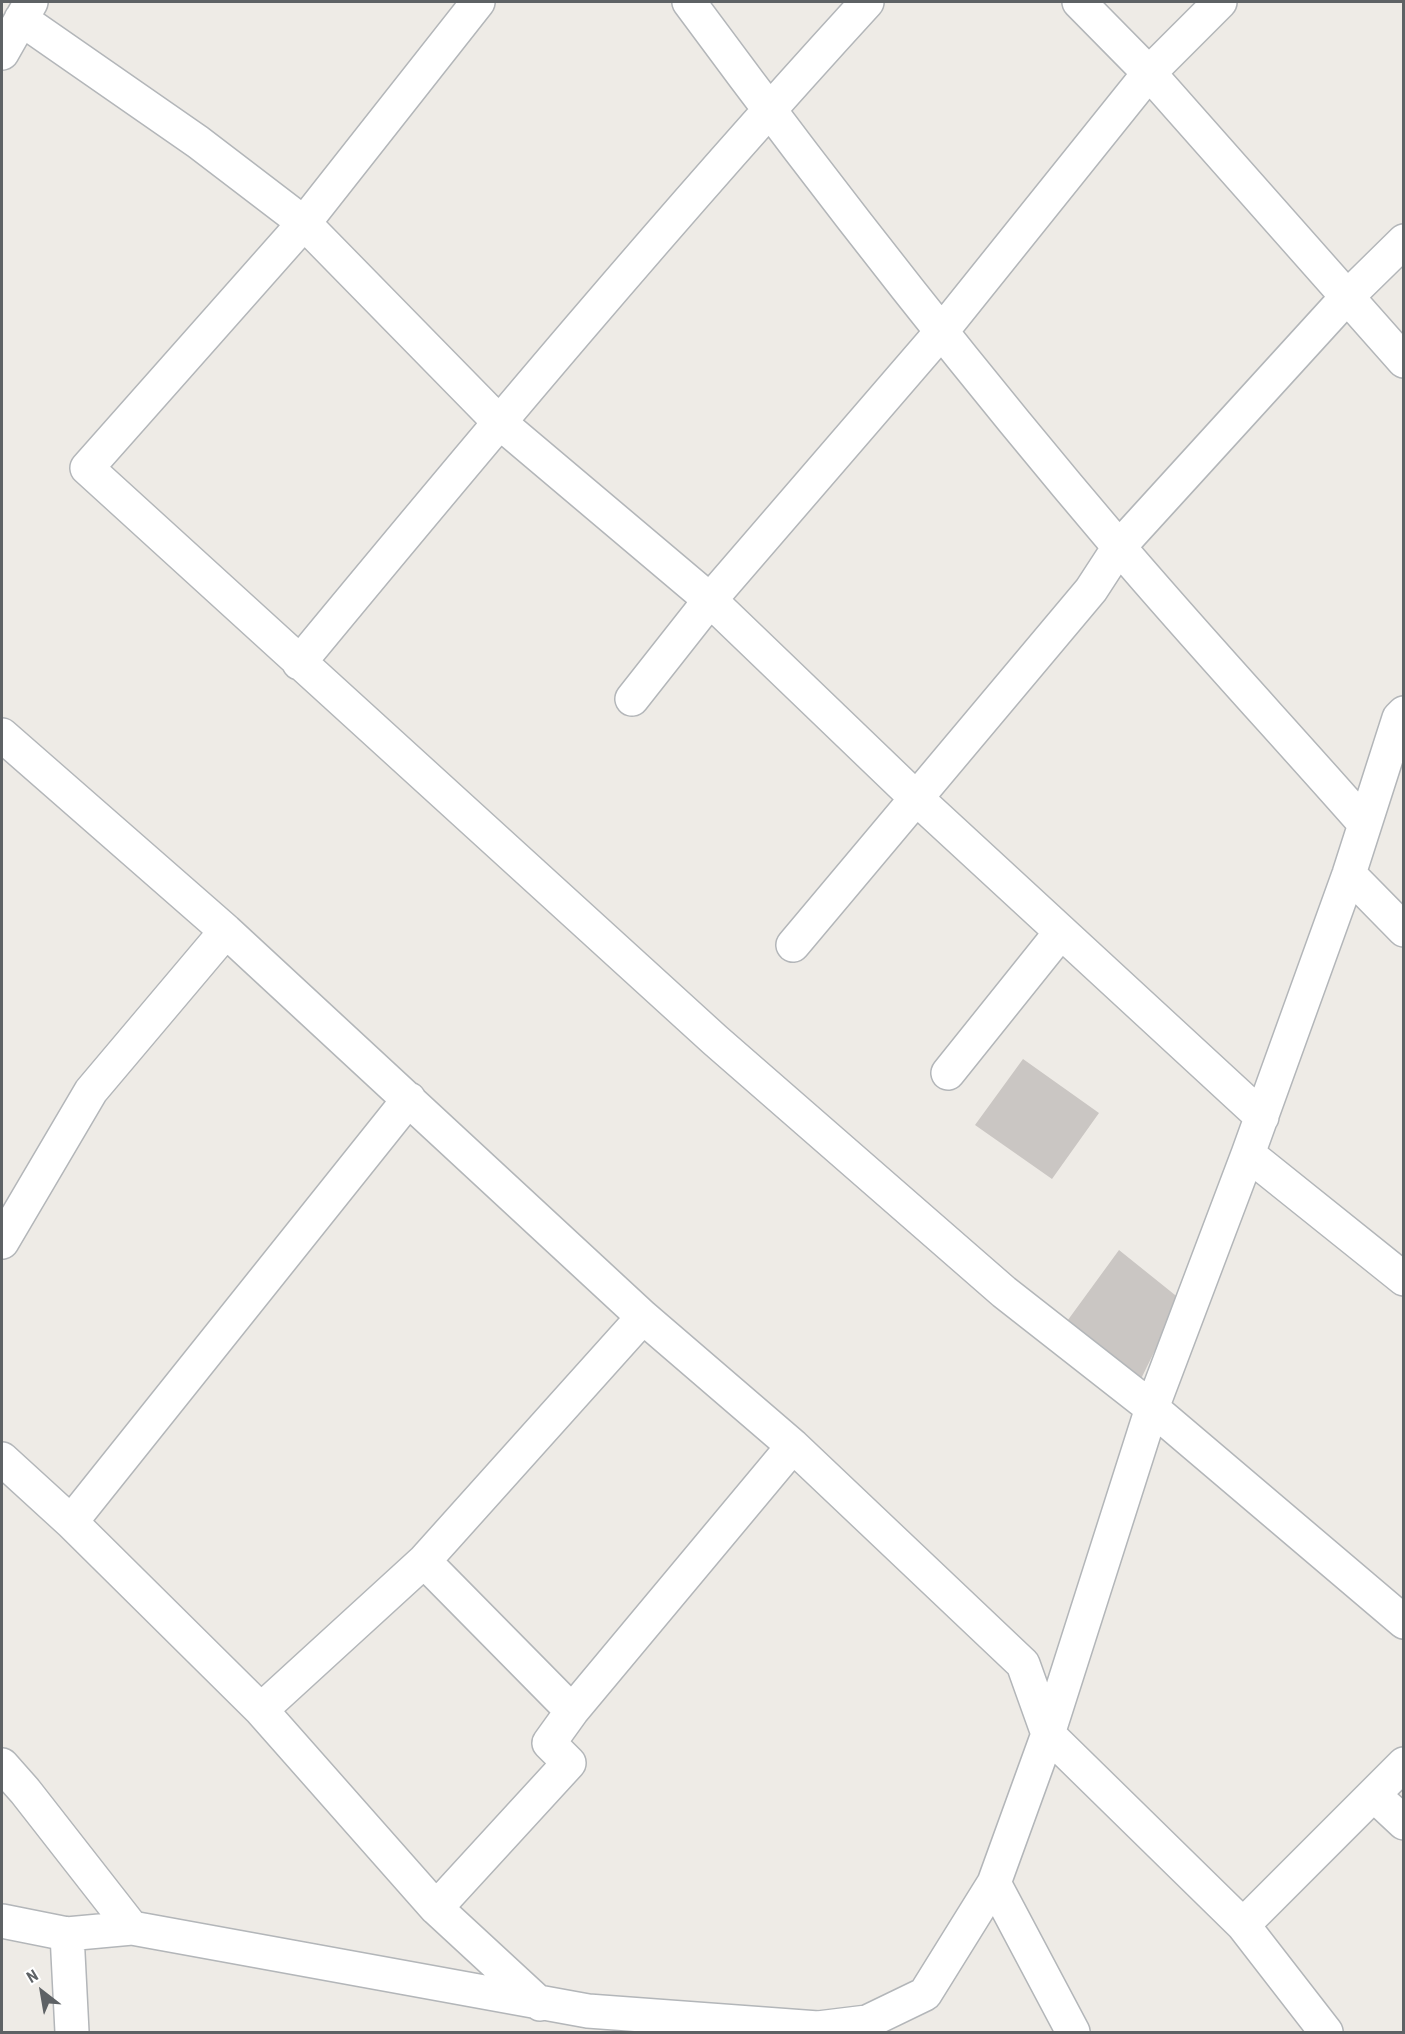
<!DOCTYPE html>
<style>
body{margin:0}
#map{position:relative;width:1405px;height:2034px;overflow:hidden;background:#eeebe6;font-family:"Roboto Condensed",sans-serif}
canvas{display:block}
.frame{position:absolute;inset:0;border:3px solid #5e6265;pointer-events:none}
.north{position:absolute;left:12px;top:1962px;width:60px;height:60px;-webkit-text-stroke:4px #fff;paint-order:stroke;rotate:329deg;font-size:16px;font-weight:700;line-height:24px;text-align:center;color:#5e6265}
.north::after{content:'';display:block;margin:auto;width:21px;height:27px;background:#5e6265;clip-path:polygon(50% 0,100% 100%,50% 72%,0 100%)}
</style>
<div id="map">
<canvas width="1405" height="2034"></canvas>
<div class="frame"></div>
<div class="north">N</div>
</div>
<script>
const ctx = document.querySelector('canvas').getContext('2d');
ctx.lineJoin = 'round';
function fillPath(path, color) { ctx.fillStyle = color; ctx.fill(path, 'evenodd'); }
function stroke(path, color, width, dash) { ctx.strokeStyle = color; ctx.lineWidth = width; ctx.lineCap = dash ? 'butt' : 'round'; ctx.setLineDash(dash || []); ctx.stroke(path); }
const building = new Path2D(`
 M1023,1059l76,54 -47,66 -77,-54z
 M1119,1250l61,49 -41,84 -74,-59z`);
const street = new Path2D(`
 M478,2l-174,221 -217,245 628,572 289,252 148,116 252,214
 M689,2c137,186 280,369 430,545 80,94 164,184 245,276
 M1079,2l70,71 255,288
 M21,19l177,123 106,81 194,198 212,179 205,197 347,320
 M2,53l29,-51
 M299,663c185,-224 372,-447 568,-661
 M632,699l78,-99 232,-269 207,-258 71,-71
 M2,735l224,196 417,386 150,129 230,218 25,70 195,191 83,107
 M1349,874l55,56
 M793,945l298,-355 28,-43 227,-249 58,-57
 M948,1073l113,-141
 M1248,1154l156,125
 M2,1242l89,-151 135,-160
 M2,1459l69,63 190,188 175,198 104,96
 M71,1522l338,-423
 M424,1561l148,150
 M261,1710l163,-149 219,-244
 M2,1765l23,26 107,137
 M1374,1795l30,28
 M994,1883l79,149
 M436,1908l133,-145 -20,-20 23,-32 221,-265
 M2,1921l65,13 65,-6 456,83 230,17 49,-6 58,-28 69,-111 54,-149 104,-326 96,-254 101,-280 50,-156 5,-5
 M1243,1925l161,-161
 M67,1934l5,98`);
fillPath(building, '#cac6c3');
stroke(street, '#b3b6b9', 36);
stroke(street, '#fff', 33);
</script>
